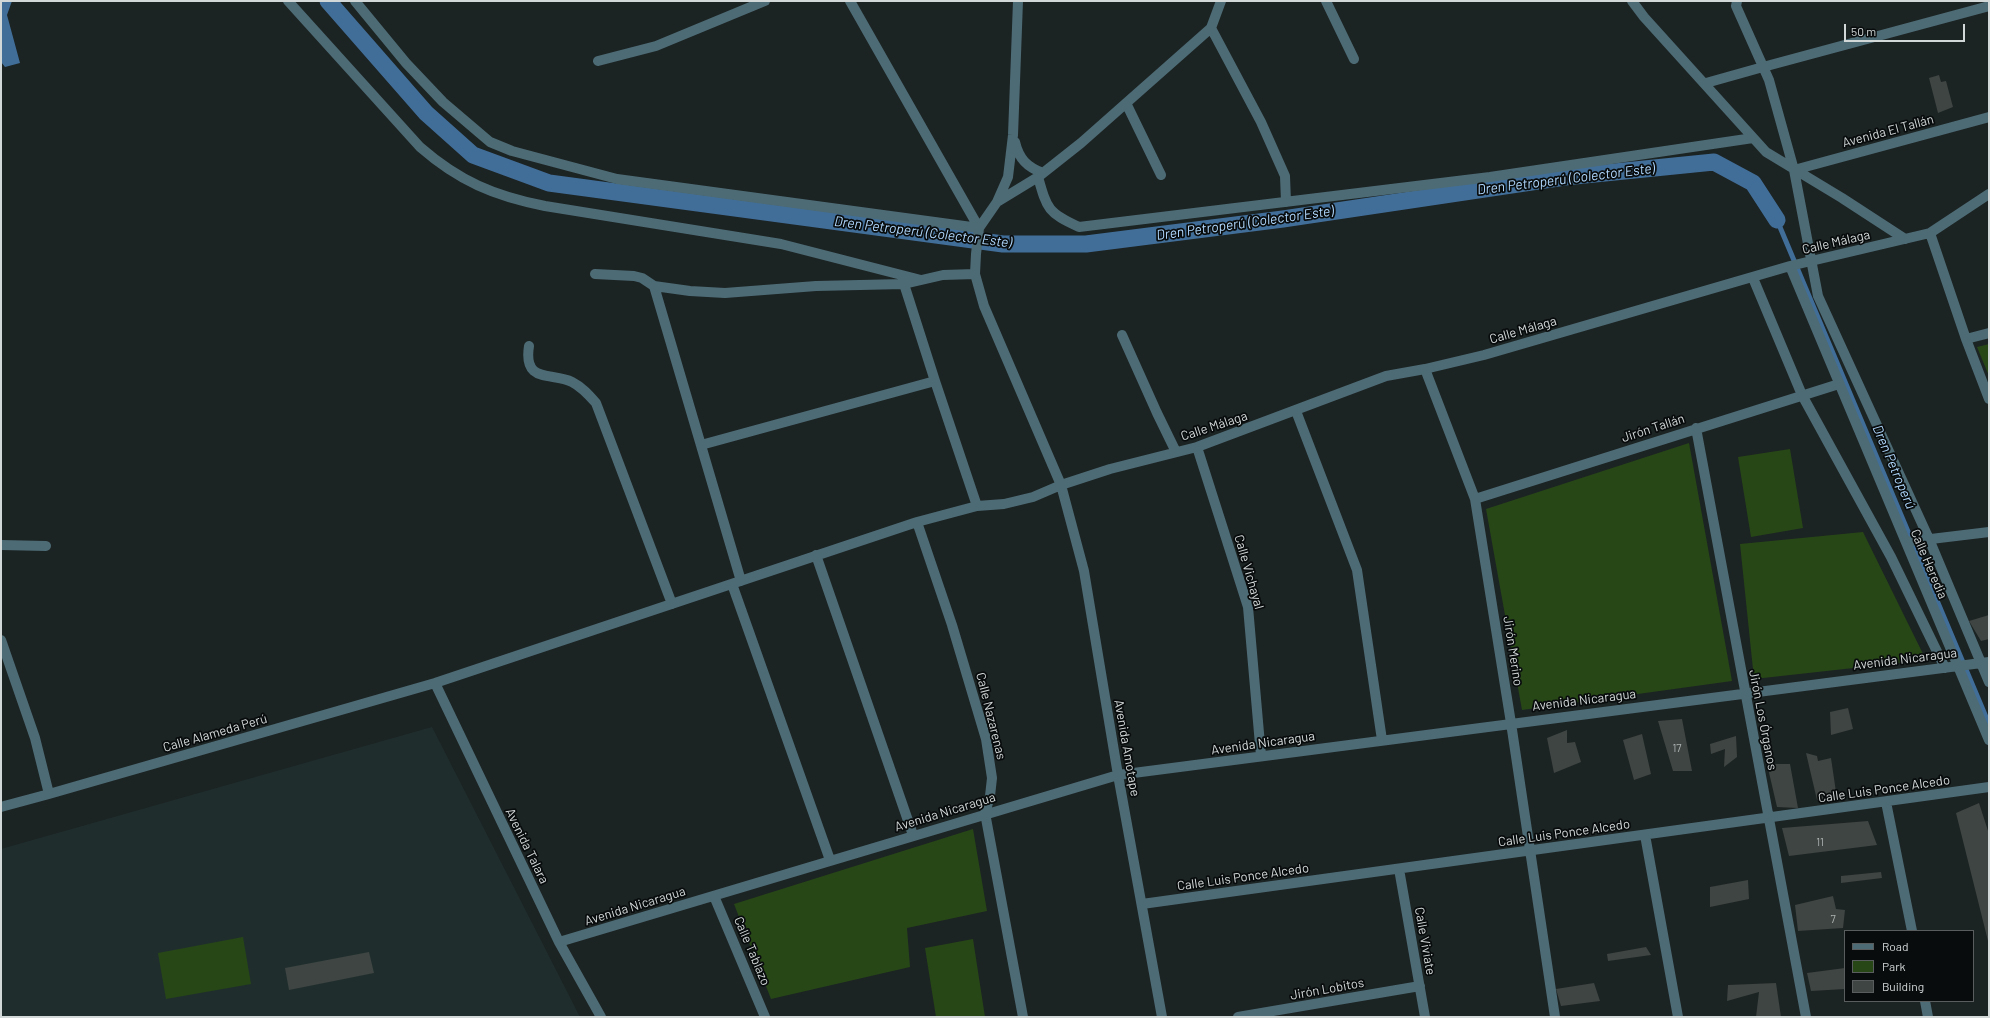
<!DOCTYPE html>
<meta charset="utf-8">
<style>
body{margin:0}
#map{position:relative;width:1990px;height:1018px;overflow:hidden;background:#1c2323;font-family:Barlow,sans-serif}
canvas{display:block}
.frame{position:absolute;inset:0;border:2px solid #d2d7d7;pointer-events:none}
.legend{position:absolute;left:1844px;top:930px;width:130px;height:72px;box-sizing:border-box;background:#090c0c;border:1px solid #595d5d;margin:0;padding:5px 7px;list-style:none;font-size:12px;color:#d2d7d7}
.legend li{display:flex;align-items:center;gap:8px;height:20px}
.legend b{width:20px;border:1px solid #595d5d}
.scale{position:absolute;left:1844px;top:24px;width:121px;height:18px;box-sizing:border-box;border:2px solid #d2d7d7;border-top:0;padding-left:5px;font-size:12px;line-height:14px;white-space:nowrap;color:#d2d7d7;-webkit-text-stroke:3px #090c0c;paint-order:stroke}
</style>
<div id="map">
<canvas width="1990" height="1018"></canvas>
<div class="frame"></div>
<ul class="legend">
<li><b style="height:5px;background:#4d6b75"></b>Road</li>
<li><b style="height:11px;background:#274717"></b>Park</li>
<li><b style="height:11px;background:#3e4542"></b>Building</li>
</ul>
<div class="scale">50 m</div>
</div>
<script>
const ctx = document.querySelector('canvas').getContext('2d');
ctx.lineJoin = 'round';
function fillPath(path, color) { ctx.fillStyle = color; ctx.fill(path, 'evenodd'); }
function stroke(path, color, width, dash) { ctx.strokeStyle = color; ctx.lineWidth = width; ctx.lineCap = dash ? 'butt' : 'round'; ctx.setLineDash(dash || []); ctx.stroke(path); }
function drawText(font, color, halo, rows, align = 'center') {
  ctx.font = font + ' Barlow,sans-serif'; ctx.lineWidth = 3.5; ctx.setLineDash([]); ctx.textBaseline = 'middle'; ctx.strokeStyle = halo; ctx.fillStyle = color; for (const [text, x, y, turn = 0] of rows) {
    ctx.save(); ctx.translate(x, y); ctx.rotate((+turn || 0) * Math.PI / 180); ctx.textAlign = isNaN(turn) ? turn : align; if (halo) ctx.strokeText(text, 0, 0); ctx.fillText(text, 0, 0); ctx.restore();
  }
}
const built = new Path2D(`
 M432,727l148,290h-579v-168z`);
const green = new Path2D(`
 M1989,344v32l-12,-29z
 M1689,443l43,238 -210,29 -36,-201z
 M1790,449l13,79 -52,9 -13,-80z
 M1863,532l63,128 -172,19 -14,-135z
 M973,829l14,82 -80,17 3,39 -139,32 -37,-95z
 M243,937l8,47 -85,15 -8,-46z
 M973,939l12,78h-49l-11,-69z`);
const water = new Path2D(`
 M1,1h11l-5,14 13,48 -15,4 -4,-5z`);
const stream = new Path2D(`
 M1777,220l212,504`);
const canal = new Path2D(`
 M328,1l98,112 47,42 76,28 454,61h83l197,-25 282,-42 149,-15 39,21 24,37`);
const building = new Path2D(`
 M1939,75l2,7 5,-1 7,26 -15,6 -9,-35z
 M1989,615v24l-8,2 -12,-20z
 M1848,708l5,21 -22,6 -1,-23z
 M1682,719l10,52h-19l-15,-50z
 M1567,730v13l8,-1 6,20 -27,11 -7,-35z
 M1642,734l9,40 -17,6 -11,-40z
 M1736,736l1,21 -13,10 1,-18 -14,5 -1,-10z
 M1806,753l11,3 1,5 13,-3 6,41 -20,1z
 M1767,764h23l8,44 -21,-1z
 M1979,803l10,31 -1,107 -32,-128z
 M1868,821l9,24 -88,11 -7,-28z
 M1881,872l1,6 -41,5v-7z
 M1748,880l1,19 -39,8v-20z
 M1833,896l3,13 9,1 -2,18 -45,3 -3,-26z
 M1646,947l5,8 -43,6 -1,-7z
 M369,952l5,21 -85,17 -4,-22z
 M1845,968v21l-34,2 -4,-18z
 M1594,983l6,18 -39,5 -5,-17z
 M1776,983l5,34h-25l3,-25 -32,9 1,-16z`);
const minor = new Path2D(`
 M288,1l132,146c39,34 74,49 125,59l236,38 140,36
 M355,1l51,62 37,39 47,40 22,9 105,28 362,49
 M850,1l129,227
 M1326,1l28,58
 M1632,1l12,16 122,135 76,46 63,41
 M1737,1l-1,5 33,74 25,90 24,126 111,243 60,143
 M1211,28l50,94 24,54 1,26
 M598,61l58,-15 109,-45
 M1706,83l57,-16 226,-61
 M1126,103l35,72
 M1015,142c4,17 12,25 28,31
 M1794,170l195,-53
 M1038,177c9,32 10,36 41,50l411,-50 263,-39
 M997,202l11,-25 5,-42 5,-134
 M1930,233l36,106 23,60
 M1790,266l199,474
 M595,274l39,2 8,2 12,8 36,5 35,2 91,-7 88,-2 39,-9 32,-1
 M1753,278l49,117 89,162 54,111
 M904,284l31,97 42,125
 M654,286l87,295
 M1122,335l35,78 19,39
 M1966,339l23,-6
 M529,346c-6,38 23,26 43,36 10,5 17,13 24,21l76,201
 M1425,369l50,130 36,224 44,294
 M1296,411l61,159 25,170
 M1696,428l110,589
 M701,445l234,-64
 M1197,447l51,160 13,149
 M1475,499l364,-115
 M917,522l35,103 34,114 6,39 -2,18 -5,17 38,204
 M1906,542l83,-10
 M1,545l45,1
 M816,555l97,280
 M732,584l98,276
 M1,640l34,98 14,56
 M435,683l124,259 42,75
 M1886,802l26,129
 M1,807l48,-13 386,-111 482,-161 60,-16 27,-2 29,-7 28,-12 49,-16 87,-22 189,-71 39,-7 59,-14 306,-89 140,-33 59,-39
 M1645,835l33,182
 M1399,869l26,148
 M714,896l51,121
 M1142,904l847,-117
 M559,942l559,-167 871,-113
 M1925,1001l3,16
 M1162,1017l-44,-242 -34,-204 -23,-86 -77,-179 -9,-32 1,-20 3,-26 18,-26 41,-25 43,-34 130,-115 10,-27
 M1238,1017l182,-31`);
const numberNames = [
 ["17",1677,748],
 ["11",1820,842],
 ["7",1833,919]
];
const streetNames = [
 ["Avenida El Tallán",1888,131,-15],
 ["Calle Málaga",1836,242,-13],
 ["Calle Málaga",1523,330,-16],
 ["Calle Málaga",1214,426,-18],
 ["Jirón Tallán",1653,428,-18],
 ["Calle Heredia",1929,564,67],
 ["Calle Vichayal",1249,572,74],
 ["Jirón Merino",1513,651,81],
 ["Avenida Nicaragua",1905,659,-7],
 ["Avenida Nicaragua",1584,700,-7],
 ["Calle Nazarenas",991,716,76],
 ["Jirón Los Órganos",1763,720,79],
 ["Calle Alameda Perú",215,733,-16],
 ["Avenida Nicaragua",1263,743,-8],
 ["Avenida Amotape",1127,748,80],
 ["Calle Luis Ponce Alcedo",1884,789,-8],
 ["Avenida Nicaragua",945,812,-17],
 ["Calle Luis Ponce Alcedo",1564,833,-8],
 ["Avenida Talara",527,846,64],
 ["Calle Luis Ponce Alcedo",1243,877,-8],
 ["Avenida Nicaragua",635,906,-17],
 ["Calle Viviate",1425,941,80],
 ["Calle Tablazo",752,951,67],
 ["Jirón Lobitos",1327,989,-10]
];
const waterNames = [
 ["Dren Petroperú (Colector Este)",1566,179,-7],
 ["Dren Petroperú (Colector Este)",1245,223,-8],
 ["Dren Petroperú (Colector Este)",923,232,7],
 ["Dren Petroperú",1894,467,67]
];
fillPath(built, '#1f2e2d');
fillPath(green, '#274717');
fillPath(water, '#416e99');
stroke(stream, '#416e99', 5);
stroke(canal, '#416e99', 17);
fillPath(building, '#3e4542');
stroke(minor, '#4d6b75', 10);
drawText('11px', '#adb2b2', null, numberNames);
drawText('13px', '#d2d7d7', '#090c0c', streetNames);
drawText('italic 14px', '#afd7fd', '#090c0c', waterNames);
</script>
